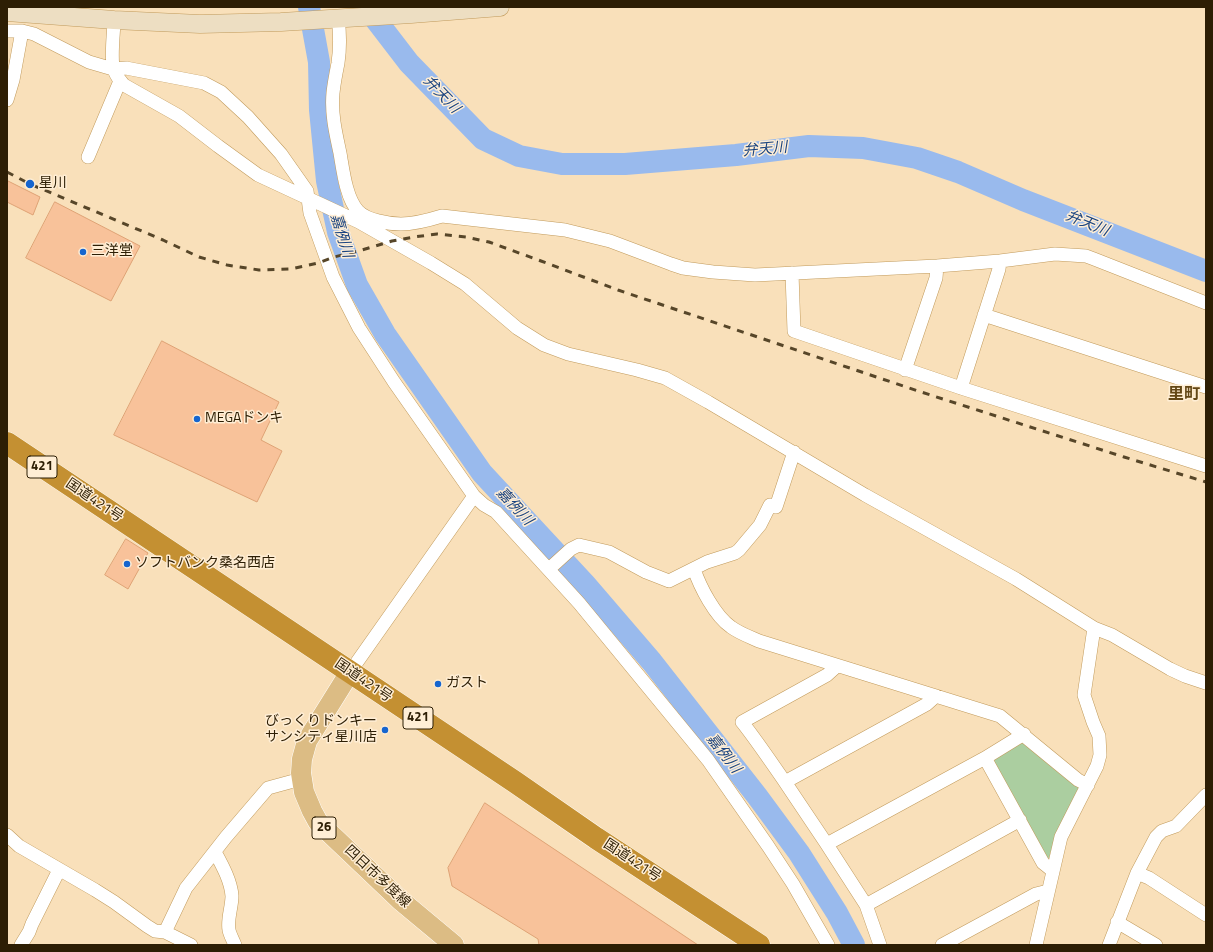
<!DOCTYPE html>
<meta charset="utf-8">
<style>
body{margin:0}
#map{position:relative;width:1213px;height:952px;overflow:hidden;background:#f9e0ba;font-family:"Titillium Web",sans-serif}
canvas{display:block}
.frame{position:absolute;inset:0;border:8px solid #2d1e04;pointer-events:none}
</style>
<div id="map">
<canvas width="1213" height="952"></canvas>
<div class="frame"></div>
</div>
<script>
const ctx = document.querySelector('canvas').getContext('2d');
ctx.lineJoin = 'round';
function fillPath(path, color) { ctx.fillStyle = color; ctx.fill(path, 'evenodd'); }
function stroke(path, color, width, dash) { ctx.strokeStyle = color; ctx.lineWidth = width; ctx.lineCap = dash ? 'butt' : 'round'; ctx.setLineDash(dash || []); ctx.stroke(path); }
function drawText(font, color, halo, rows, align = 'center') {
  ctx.font = font + ' "Titillium Web","Noto Sans JP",sans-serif'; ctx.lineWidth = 3; ctx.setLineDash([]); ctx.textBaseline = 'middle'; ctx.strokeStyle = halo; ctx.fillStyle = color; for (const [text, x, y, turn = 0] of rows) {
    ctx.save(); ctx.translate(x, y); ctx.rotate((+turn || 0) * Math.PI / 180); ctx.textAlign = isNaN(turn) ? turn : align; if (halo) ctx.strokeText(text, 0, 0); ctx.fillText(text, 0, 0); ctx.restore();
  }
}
const green = new Path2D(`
 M1023,743l55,44v4l-22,42 -7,25 -3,1 -53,-95 3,-7 21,-13z`);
const river = new Path2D(`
 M309,7l10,55 1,48 7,71 11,51 19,53 28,49 97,139 103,111 67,78 105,134 42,57 38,60 17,32
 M366,7l43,56 74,76 36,17 43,8h63l111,-9 73,-9 54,2 54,10 41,14 65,28 183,71`);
const building = new Path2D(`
 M8,181l32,16 -7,18 -26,-13z
 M55,202l85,44 -29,55 -85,-43z
 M162,341l117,61 -18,38 21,11 -25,51 -143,-67z
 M126,539l22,14 -20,36 -23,-14z
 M485,803l213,142h-159l-1,-6 -86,-53 -4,-18z`);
const street = new Path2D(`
 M338,18c2,15 2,31 0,45 -2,10 -4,20 -5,30 -2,21 3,41 7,60 3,17 6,45 18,58 8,9 31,13 43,13 13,0 28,-4 41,-8l123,14 45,11 61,23 12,4 30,4 42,3 182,-9 63,-5 55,-7 31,2 8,3 112,44
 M114,20c0,11 -4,40 0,50 2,5 6,11 10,15l55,31 39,30 40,29 101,47 72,41 34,21 52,44 27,17 24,9 69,16 28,8 43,24 157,93 151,84 78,49 18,7 58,34 15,7 21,7
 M7,31h15l12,3 55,28 24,7 13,-1 78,15 17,9 27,25 33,37 26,37 3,22 23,64 26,51 35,54 80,114 10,9 12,7 83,91 129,157 60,86 25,38 35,61
 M7,100l6,-20 9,-49
 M88,157l32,-76
 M792,273l2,58 167,57 245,78
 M984,315l222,72
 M905,370l31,-92 1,-12
 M961,388l38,-119 1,-8
 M549,569l22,-20 8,-4 30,7 37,20 23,9 38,-19 28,-9 4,-3 21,-25 10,-20 6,2 18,-55
 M694,569c6,18 21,47 37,58 8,6 19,10 28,14l241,75 78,64 10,5
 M837,666l-10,9 -85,47c15,19 29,40 43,60 28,41 55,82 81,123
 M350,672l124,-176
 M985,758l58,105 10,8
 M785,782l142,-78 9,-8
 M7,835l12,11 76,44 19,12 33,24 8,5 10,1 26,13
 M827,844l158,-86 39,-24
 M215,852c7,13 16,29 17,44 0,11 -5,23 -3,34 1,5 4,10 6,15
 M1137,873l12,5 57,37
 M1117,922l39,23
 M165,932l21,-44 40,-51 42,-49 33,-9
 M21,945l8,-13 3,-8 27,-54
 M880,945l-14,-40 154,-85
 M942,945l94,-51 12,-3
 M1036,945l25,-108 36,-71 3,-11 -1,-19 -6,-14 -9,-27 10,-67
 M1109,945l28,-72 19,-36 6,-6 14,-5 30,-31`);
const secondary = new Path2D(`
 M7,12l107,8 86,4 81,-2 130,-8 89,-7`);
const primary = new Path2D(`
 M350,672l-43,69 -5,18 -1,14 3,19 8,19 6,11 82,78 54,45`);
const highway = new Path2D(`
 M7,443l508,339 81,56 163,107`);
const rail = new Path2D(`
 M7,172l23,12 133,56 36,17 28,8 32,5 32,-1 27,-6 16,-6 28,-7 30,-9 22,-4 23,-3 29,3 23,5 52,19 77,29 300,101 206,66 82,25`);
const markers = [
 [30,184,5,"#1665cf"],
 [83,252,4,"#1665cf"],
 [197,419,4,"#1665cf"],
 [127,564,4,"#1665cf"],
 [438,684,4,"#1665cf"],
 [385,730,4,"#1665cf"]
];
const shields = [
 [42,467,30],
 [418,718,30],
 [324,828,24]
];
const shieldNames = [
 ["421",42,467],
 ["421",418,718],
 ["26",324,828]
];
const poiNames = [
 ["星川",39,184],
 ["三洋堂",91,252],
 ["MEGAドンキ",205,419],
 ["ソフトバンク桑名西店",135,564],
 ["ガスト",446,684],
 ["びっくりドンキー",377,722,"right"],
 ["サンシティ星川店",377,738,"right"]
];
const streetNames = [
 ["国道421号",94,501,34],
 ["国道421号",363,681,34],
 ["国道421号",632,861,33],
 ["四日市多度線",377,877,43]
];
const waterNames = [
 ["弁天川",441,95,46],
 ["弁天川",765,150,-5],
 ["弁天川",1087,224,22],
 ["嘉例川",341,236,73],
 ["嘉例川",514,507,47],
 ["嘉例川",723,754,52]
];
const quarterNames = [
 ["里町",1184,395]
];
fillPath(green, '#abcea0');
stroke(river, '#99baed', 22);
fillPath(building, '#f8c29a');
stroke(building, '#dea275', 1);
stroke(street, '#c19a5b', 14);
stroke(secondary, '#c19a5b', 19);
stroke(primary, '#fff', 21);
stroke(highway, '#fff', 23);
stroke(street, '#fff', 13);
stroke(secondary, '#eddec2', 18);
stroke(primary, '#dcbc84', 20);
stroke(highway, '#c49032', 22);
stroke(rail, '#574629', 3, [7, 7]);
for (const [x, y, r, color] of markers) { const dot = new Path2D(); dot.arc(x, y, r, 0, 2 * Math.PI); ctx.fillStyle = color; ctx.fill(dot); stroke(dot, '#ffeed5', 1.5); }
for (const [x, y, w] of shields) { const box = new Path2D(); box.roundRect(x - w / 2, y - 11, w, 22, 3); ctx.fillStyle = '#ffeed5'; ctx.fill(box); stroke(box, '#2d1e04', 1); }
drawText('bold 13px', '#2d1e04', null, shieldNames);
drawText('14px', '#2d1e04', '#ffeed5', poiNames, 'left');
drawText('14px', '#2d1e04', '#ffeed5', streetNames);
drawText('italic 15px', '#1b4480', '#ffeed5', waterNames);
drawText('bold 16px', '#634716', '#ffeed5', quarterNames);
</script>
